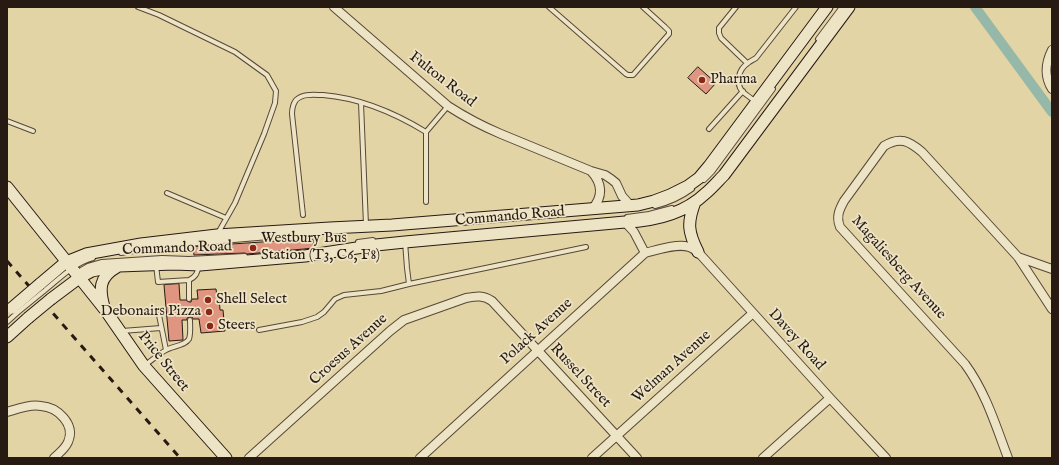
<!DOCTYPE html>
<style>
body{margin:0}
#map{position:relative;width:1059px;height:465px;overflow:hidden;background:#e3d4a6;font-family:"IM FELL English",serif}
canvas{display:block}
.frame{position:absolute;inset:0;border:8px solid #271a13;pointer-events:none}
</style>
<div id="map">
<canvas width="1059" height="465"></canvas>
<div class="frame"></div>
</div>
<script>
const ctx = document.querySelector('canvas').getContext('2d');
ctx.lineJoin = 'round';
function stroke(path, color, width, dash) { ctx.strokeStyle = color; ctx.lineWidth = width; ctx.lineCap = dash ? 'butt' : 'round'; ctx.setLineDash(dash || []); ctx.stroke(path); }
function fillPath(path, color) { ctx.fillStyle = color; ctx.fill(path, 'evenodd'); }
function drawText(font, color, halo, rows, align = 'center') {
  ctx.font = font + ' "IM FELL English",serif'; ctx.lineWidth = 3.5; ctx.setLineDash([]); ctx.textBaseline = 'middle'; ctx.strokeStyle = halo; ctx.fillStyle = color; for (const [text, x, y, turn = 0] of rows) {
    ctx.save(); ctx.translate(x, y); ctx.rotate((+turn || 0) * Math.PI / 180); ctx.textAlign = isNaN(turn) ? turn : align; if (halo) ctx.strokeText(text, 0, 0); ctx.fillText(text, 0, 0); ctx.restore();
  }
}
const canal = new Path2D(`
 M975,7l77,105`);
const building = new Path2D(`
 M698,67l18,16 -10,11 -18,-16z
 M313,239v9l-9,1 -57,5 -2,-1 -51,2 -1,-8z
 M179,284l1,16h6l3,2h2l1,-3h6l-1,-9 19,-1 1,8h2l1,13h3l2,21 -24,2 -2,-14h-6l-1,-2h-2l-3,1v2h-5l1,20 -14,1 -5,-56z`);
const lane = new Path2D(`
 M138,7l21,8 76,37 32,23 9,16 -1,12 -11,31 -29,69 -17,30
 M549,7l77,67 2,1h5l36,-41v-3l-4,-4 -22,-20
 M736,7l-17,21v5l2,5 26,25
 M818,39l24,-32
 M755,101c-4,-3 -9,-6 -13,-10 -7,-9 -3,-22 6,-28 2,-2 5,-3 8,-5l40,-51
 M361,103l5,122
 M7,121l26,10
 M709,129l34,-38
 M426,132v70
 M704,180l8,-8 61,-83
 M167,193l59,25
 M655,206c13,-3 26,-9 37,-17
 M303,215l-11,-101c0,-5 1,-10 4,-14 7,-7 19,-5 27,-5 37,3 72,18 103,37l22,-26
 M627,217l22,-3 23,-6
 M358,242l15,-2
 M187,244l82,-7
 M121,253l45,-7
 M156,265l2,17 31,-2c7,-3 8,-7 10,-14
 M76,273l12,-7 14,-4 60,-4 27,1 56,-3
 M189,280v19
 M409,284l177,-37
 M44,291c15,-12 30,-28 49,-33
 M159,315l7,35
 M7,322l10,-9
 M259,330l43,-8 15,-5 7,-5 11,-13 9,-4 37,-4 28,-7 -2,-16 -2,-26
 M122,331l39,-3
 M145,365c7,-5 14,-11 21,-15 6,-4 19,-4 23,-11 2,-6 1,-14 1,-19`);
const street = new Path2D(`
 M334,7l114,99c17,11 34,20 53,28l90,37 14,4 6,4 5,4 6,13 8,9
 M1052,50c-7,14 -8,26 0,39
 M591,171c11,12 13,25 1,38
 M625,222l9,10 11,21
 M1018,257l34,12
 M7,412c10,-3 23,-8 34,-6 16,1 35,18 27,36 -3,7 -9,11 -14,16
 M249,458l141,-127 14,-11 62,-22c11,-2 17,-3 26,3l145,157
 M420,458l225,-205c12,-3 32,-10 44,-6 3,1 6,3 9,5l132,146 56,60
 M592,458l161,-145
 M763,458l67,-60
 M1008,458l-3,-8c-11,-30 -21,-60 -40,-86l-125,-137c-4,-10 -1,-17 4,-26l40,-55c16,-10 25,-5 38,6l96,105 34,52`);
const secondary = new Path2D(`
 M7,187l99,124 38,55 82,92
 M695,202c-8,21 -7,30 3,50
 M40,284l26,-22 20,-8 55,-10 76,-9 113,-7 62,-3 246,-20 16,-4 16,-6 18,-9 11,-8 10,-12 118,-159
 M51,299l28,-21 13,-7 10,-2 17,-3 55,-2 26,1 105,-9 71,-11 29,-3 220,-20c30,-1 59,-8 81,-29 6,-5 12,-12 18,-18l125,-168
 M104,307c-5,-18 -5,-30 13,-40
 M7,337l21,-19`);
const rail = new Path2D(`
 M7,261l173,197`);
const laneBridge = new Path2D(`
 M17,313l27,-22`);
const secondaryBridge = new Path2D(`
 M12,308l28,-24
 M28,318l23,-19`);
const markers = [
 [702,80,4,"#8f2418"],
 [253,248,4,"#8f2418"],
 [208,300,4,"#8f2418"],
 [209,312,4,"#8f2418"],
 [210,326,4,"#8f2418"]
];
const streetNames = [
 ["Fulton Road",442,80,38],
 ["Commando Road",510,217,-5],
 ["Commando Road",177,249,-2],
 ["Magaliesberg Avenue",898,268,48],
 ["Polack Avenue",537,332,-42],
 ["Davey Road",796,340,48],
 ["Croesus Avenue",349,350,-42],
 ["Price Street",163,362,51],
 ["Welman Avenue",672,367,-42],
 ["Russel Street",580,376,47]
];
const poiNames = [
 ["Pharma",710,80],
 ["Westbury Bus",261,239],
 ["Station (T3, C6, F8)",261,256],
 ["Shell Select",216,300],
 ["Debonairs Pizza",201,312,"right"],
 ["Steers",218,326]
];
stroke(canal, '#95b8a8', 10);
fillPath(building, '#df9580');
stroke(building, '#271a13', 1);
stroke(lane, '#564838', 6);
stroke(street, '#564838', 10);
stroke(secondary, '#271a13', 13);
stroke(lane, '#ede3c5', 4);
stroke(street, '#ede3c5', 8);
stroke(secondary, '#ede3c5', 11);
stroke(rail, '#271a13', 3, [7, 7]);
stroke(laneBridge, '#564838', 6, []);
stroke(secondaryBridge, '#271a13', 13, []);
stroke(laneBridge, '#ede3c5', 4);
stroke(secondaryBridge, '#ede3c5', 11);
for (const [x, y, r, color] of markers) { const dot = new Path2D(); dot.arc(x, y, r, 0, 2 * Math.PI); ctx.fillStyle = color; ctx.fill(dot); stroke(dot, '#ede3c5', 1.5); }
drawText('15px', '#271a13', '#ede3c5', streetNames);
drawText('15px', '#271a13', '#ede3c5', poiNames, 'left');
</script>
